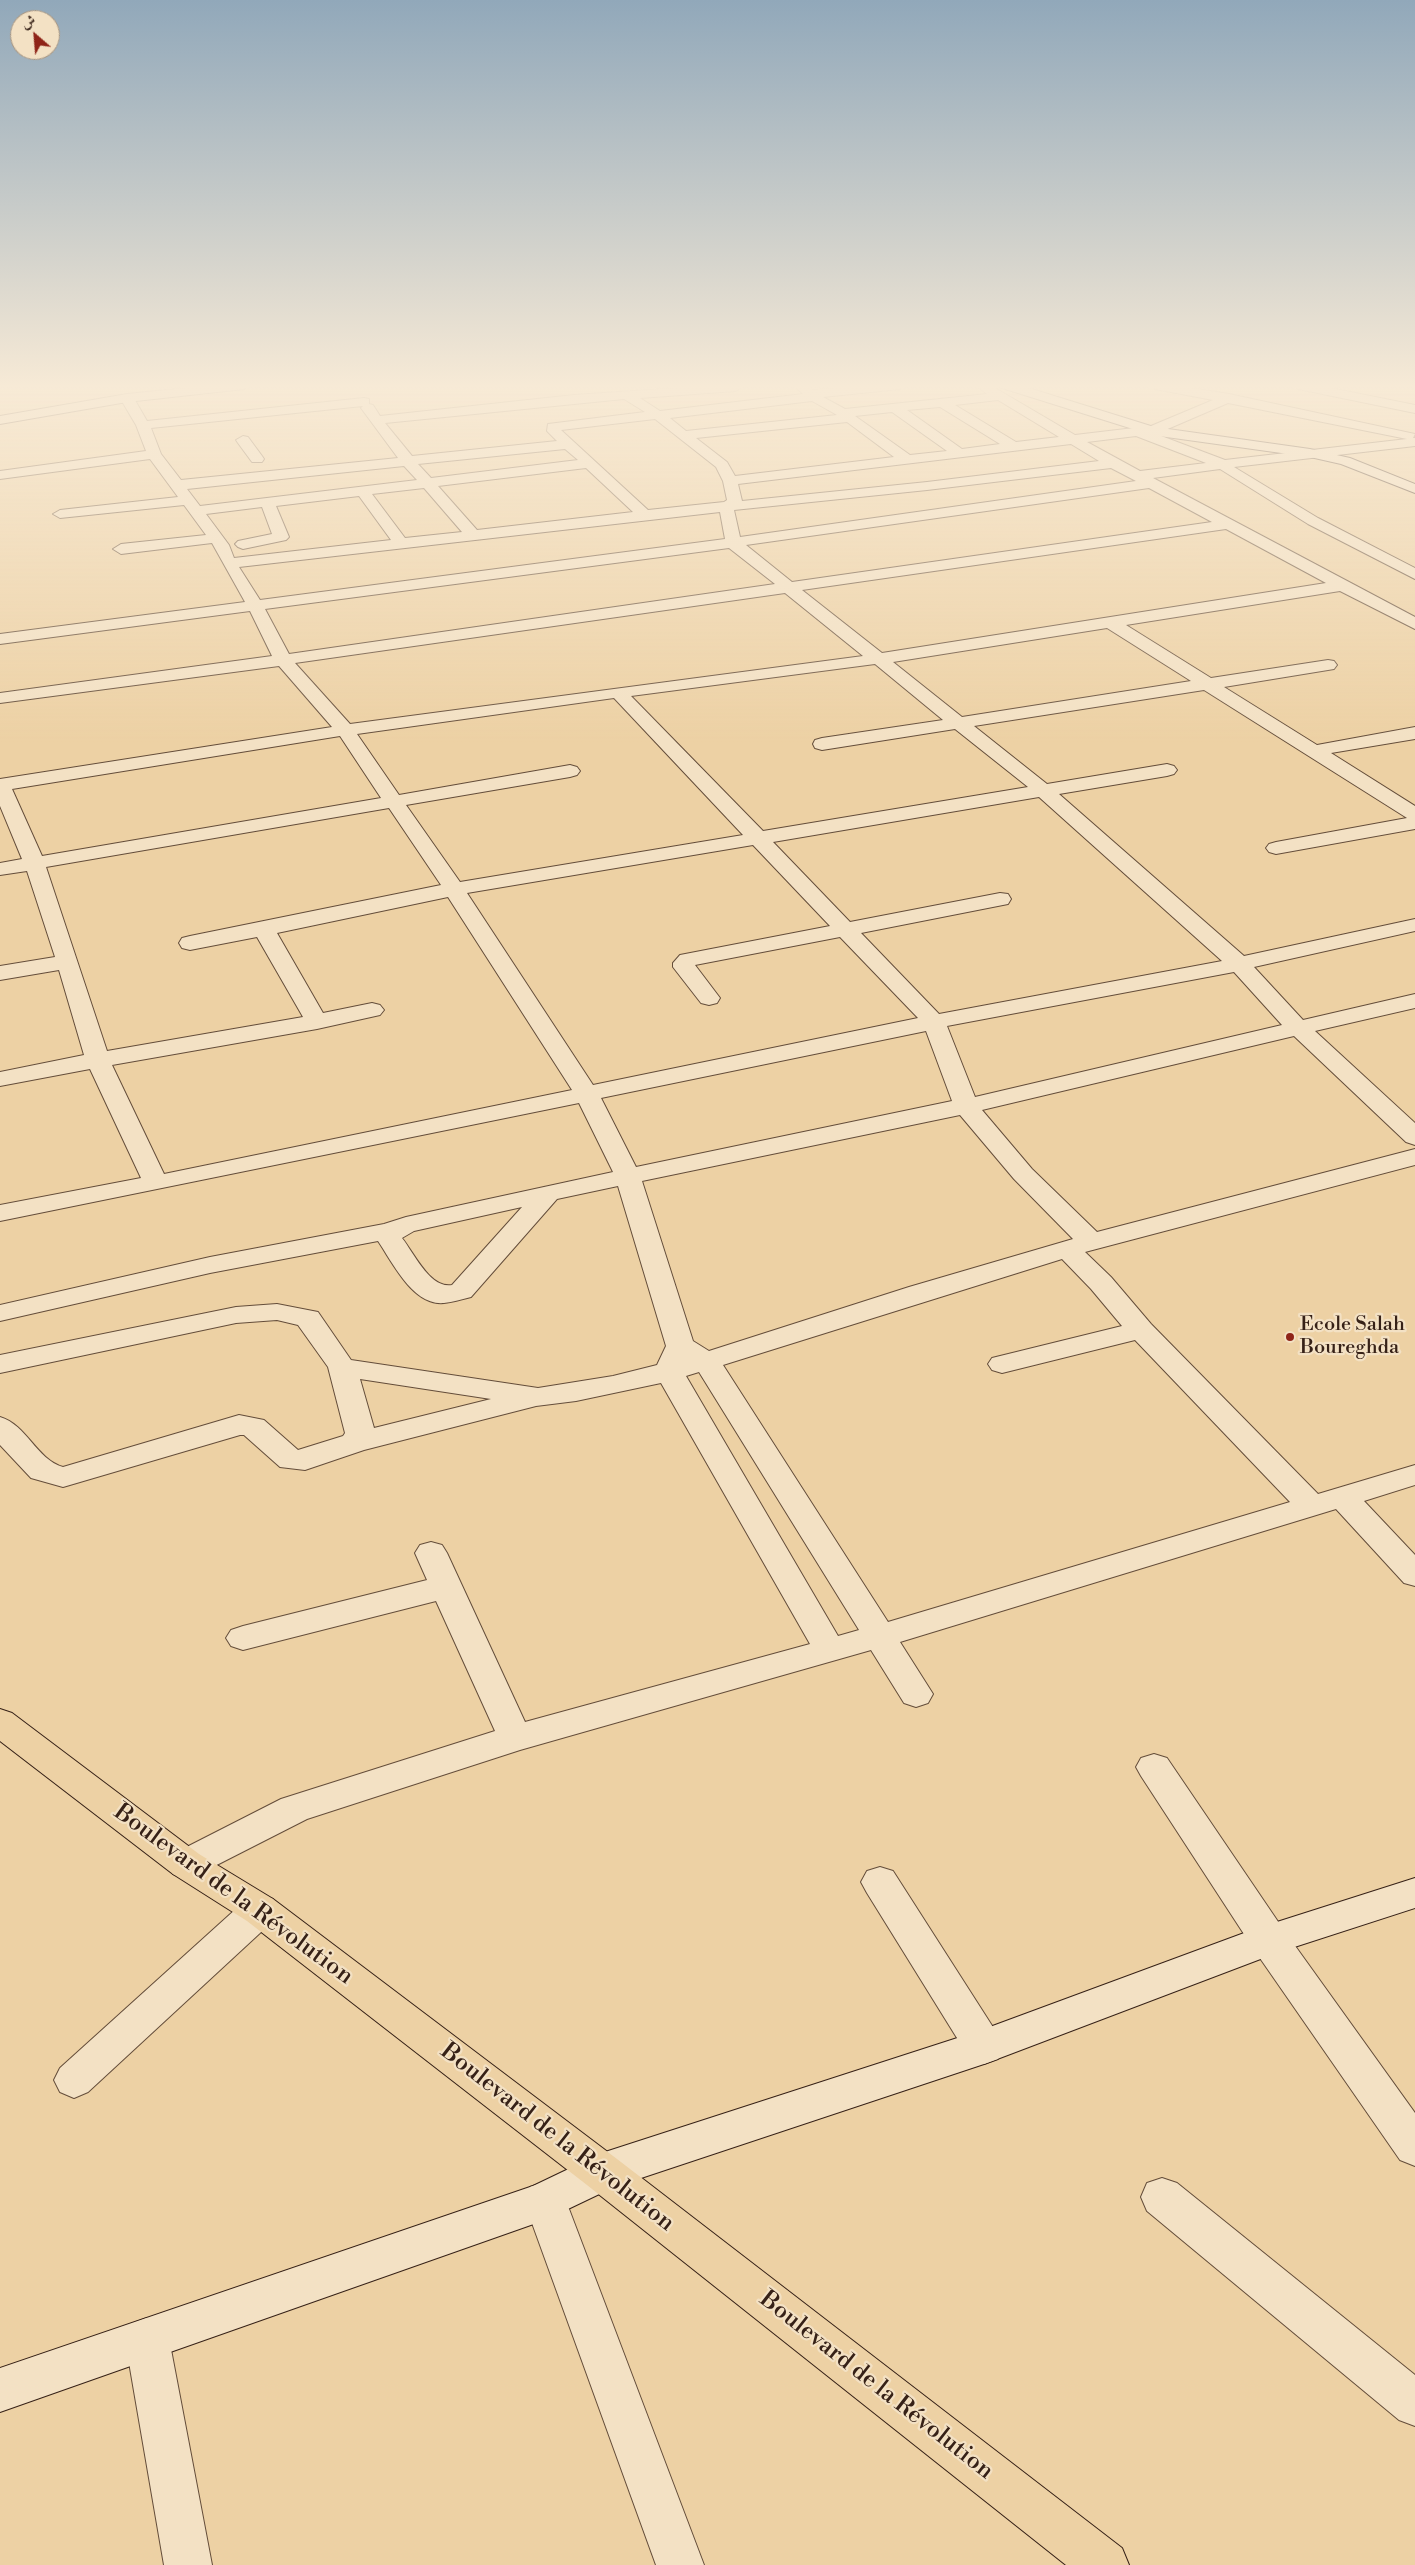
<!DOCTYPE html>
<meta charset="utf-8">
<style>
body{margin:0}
#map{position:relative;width:1415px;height:2565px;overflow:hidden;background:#edd1a4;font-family:"Libre Bodoni",Amiri,serif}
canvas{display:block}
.north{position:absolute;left:10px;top:10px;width:50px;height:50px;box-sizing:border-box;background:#f3e1c4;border:1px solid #a7947f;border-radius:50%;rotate:333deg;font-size:14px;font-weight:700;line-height:20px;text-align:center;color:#362117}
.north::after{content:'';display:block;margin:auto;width:18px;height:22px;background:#8f2418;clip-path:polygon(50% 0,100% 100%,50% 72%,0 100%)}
</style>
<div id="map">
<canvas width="1415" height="2565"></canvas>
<div class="north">ش</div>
</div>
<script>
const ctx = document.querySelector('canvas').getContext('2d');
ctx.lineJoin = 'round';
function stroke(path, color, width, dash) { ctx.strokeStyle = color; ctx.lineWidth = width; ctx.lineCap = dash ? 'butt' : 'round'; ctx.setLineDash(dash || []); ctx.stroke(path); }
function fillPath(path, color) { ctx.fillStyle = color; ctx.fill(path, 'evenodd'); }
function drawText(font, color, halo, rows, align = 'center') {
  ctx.font = font + ' "Libre Bodoni",serif'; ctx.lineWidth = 4.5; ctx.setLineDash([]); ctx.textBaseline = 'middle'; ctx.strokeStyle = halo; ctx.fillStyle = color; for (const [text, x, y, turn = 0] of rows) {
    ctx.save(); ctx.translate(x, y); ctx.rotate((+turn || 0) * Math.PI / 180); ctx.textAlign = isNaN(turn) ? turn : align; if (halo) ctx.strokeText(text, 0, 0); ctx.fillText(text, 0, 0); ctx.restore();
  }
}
const street = new Path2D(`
 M721,385h23l-8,6 -96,7 20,13 143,-17 -9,-9h12l7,5 51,-5h42l-6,4 -77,8 22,12 142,-15 -12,-9h15l85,50 76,-9 62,-26 -58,-11 -6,-4h24l56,9 186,40 -2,4h2v8l-181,21 84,51 97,50v11l-107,-55 -88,-55 -67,9 262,139v12l-75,-38 -214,34 85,53 117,-18 6,1 3,4 -3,4 -6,1 -104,17 93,58 98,-18v12l-84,14 84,53v23l-139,25 -7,-2 -3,-4 3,-4 7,-2 131,-24 -203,-128 -230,36 73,58 120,-20 7,2 3,4 -3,4 -7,2 -108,18 185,162 171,-37v12l-161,36 49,53 112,-26v14l-100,23 100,92v22l-9,-3 -112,-106 -312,74 50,59 65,63 318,-83v16l-330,87 26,25 40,47 167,170 97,-29v20l-51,16 51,54v31l-11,-3 -68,-74 -436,133 33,52 -5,9 -12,4 -12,-4 -33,-53 -351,100 -213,69 -108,55 -13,5 -13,-5 -6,-10 6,-10 108,-55 214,-68 -59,-130 -193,49 -12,-4 -5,-8 5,-8 12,-4 184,-46 -12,-27 5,-8 11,-3 11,3 5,8 78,169 285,-78 -149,-261 -85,18 -40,5 -172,44 -59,20 -25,-3 -36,-32h-4l-177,52 -32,-9 -31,-33v-28c27,8 36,42 63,50l176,-52 25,5 34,30 45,-14 2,-3 -17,-66 -30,-42 -21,-5 -41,3 -236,50v-18l236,-48 41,-3 41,8 33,48 187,28 75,-12 44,-11 9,-19 -48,-160 -61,13 -86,98c-9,2 -18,5 -27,6 -31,3 -51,-40 -66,-62l-168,32 -210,48v-16l210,-48 174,-33 22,-7 207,-45 -34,-69 -579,118v-16l141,-27 -51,-109 -90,17v-14l84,-17 -25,-85 -59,10v-14l55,-9 -28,-86 -27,4v-12l22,-4 -22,-53v-27l332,-52 -53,-61 -279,37v-10l272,-37 -22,-45 -250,33v-10l245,-32 -33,-59 -91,11 -8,-5 8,-5 85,-9 -22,-30 -124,13 -7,-4 7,-4 118,-13 -28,-38 -150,20v-8l146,-20 -10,-26 -16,-27 7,-4 5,1 15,26 217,-23 5,1v5l4,1 7,11 194,-21zM624,399l21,13 -97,12 -1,7 10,10 -145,15 -27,-33zM998,400l61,37 -43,5 -61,-37zM812,401l25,14 -151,16 -16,-13zM1228,403l179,36 -182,21 -69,-26zM363,406l-2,2 37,50 -217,22 -20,-26 -10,-26zM940,407l60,37 -38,5 -55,-39zM892,412l55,39 -37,4 -55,-39zM655,419l61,48 7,14 4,19 -3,2 -76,8 -87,-80zM847,422l47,35 -159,19 -8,-14 -31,-24zM1136,436l70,27 -66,8 -53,-29zM1071,444l28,17 -172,21 -185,19 -4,-17zM565,449l13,11 -147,18 -13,-14zM404,466l13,14 -217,26 -13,-17zM586,468l47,44 -156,18 -39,-44zM1111,468l25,13 -396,56 -6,-27 193,-20zM424,488l38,44 -57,6 -33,-44zM1149,488l63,34 -420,60 -46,-37zM359,496l32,44 -157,18 -5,-13 -23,-31 56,-7 10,27 -34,7 -3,3 3,3 5,2 43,-9 3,-3 -13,-31zM720,512l5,27 -465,61 -21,-33zM1226,529l100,54 -444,70 -80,-63zM729,548l46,36 -486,70 -24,-45zM785,593l78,63 -513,68 -55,-61zM1107,628l84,53 -229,36 -69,-55zM875,664l68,56 -121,18 -7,2 -2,4 2,4 7,2 133,-21 73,58 -265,44 -132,-135zM614,698l129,137 -283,47 -54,-77 164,-28 7,-2 3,-4 -3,-4 -7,-2 -171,30 -42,-61zM340,736l41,62 -339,58 -30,-67zM1039,797l183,164 -283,53 -78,-81 147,-29 3,-5 -3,-5 -8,-1 -150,29 -77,-80zM389,808l52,77 -251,51 -8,2 -3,5 3,5 8,2 67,-13 46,80 -196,34 -61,-184zM753,845l77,81 -150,29 -7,8v4l28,36 8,2 8,-2 3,-5 -25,-33 145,-28 78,81 -325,67 -126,-192zM448,897l124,193 -408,84 -52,-109 205,-36 63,-14 4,-5 -4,-5 -8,-2 -49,10 -46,-80zM1234,972l48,53 -307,72 -28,-71zM926,1031l26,70 -316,66 -35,-69zM960,1115l54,64 59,60 -164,48 -200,64 -16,-10 -51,-160zM522,1207l-70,78c-22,4 -38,-32 -50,-47l12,-7zM1062,1259l29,30 31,37 -130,32 -4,6 4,6 10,3 133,-33 155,162 -402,120 -165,-257zM699,1372l160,258 -21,6 -152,-260zM360,1379l131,20 -117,29z
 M1292,385h24l99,20v8l-117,-24z
 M243,436l5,1 14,19 2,3 -2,3h-10l-14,-19 -2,-3z
 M1154,1754l13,4 116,171 132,184v53l-15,-6 -145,-209 -114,-175 -5,-9 5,-9z
 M880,1867l13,4 105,164 6,12 -6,12 -14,5 -14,-5 -103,-166 -6,-11 6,-11z
 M260,1895l13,4 6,11 -6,11 -185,171 -14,6 -14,-6 -6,-12 6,-12 187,-169z
 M1162,2178l15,5 238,192v51l-16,-6 -252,-209 -6,-14 6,-14z
 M545,2182l15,5 6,14 138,364h-48l-132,-364 6,-14z
 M147,2318l16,6 6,15 43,226h-48l-39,-226 6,-15z`);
const secondary = new Path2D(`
 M216,385h34l-6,4 -117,13 -127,22v-8l127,-22z
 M1001,385h18l135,42 156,22 40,9 65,26v9l-74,-29 -31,-7 -158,-22 -150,-47z
 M1415,1878v30l-136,44 -295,112 -370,123 -69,33 -545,192v-44l533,-182 69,-33 377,-122 276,-102z`);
const primary = new Path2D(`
 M0,1709l12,4 187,141 74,45 344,260 505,389 7,17h-63l-479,-380 -340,-264 -74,-47 -173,-133z`);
const markers = [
 [1290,1337,5,"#8f2418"]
];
const poiNames = [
 ["Ecole Salah",1300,1325],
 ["Boureghda",1300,1348]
];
const nearStreetnames = [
 ["Boulevard de la Révolution",233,1895,36],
 ["Boulevard de la Révolution",557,2138,38],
 ["Boulevard de la Révolution",876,2386,38]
];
stroke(street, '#644d3a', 2);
stroke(secondary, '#362117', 2);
stroke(primary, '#362117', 2);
fillPath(street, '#f3e1c4');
fillPath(secondary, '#f3e1c4');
fillPath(primary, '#edd1a4');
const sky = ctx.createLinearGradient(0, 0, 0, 744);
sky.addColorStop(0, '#91a8ba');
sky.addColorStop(0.52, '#f7ead6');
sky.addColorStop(1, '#f7ead600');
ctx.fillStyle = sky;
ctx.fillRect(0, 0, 1415, 744);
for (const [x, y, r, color] of markers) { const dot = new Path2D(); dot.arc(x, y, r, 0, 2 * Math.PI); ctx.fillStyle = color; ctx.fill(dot); stroke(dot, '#f3e1c4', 2); }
drawText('20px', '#362117', '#f3e1c4', poiNames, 'left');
drawText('24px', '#362117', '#f3e1c4', nearStreetnames);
</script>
